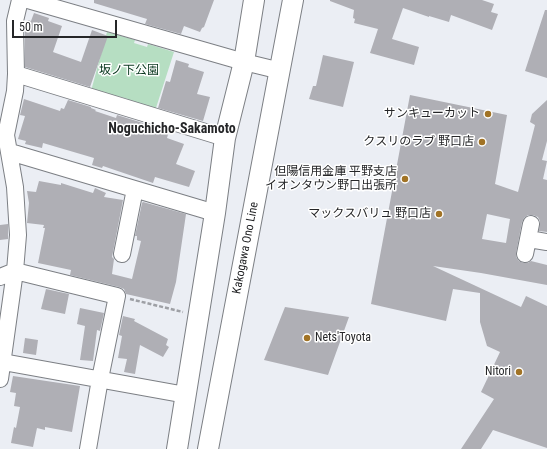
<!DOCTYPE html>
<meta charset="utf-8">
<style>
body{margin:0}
#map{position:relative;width:547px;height:449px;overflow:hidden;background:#ebeef4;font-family:"Roboto Condensed",sans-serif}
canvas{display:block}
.scale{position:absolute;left:12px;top:20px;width:105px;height:18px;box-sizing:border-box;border:2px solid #252628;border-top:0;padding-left:5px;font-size:12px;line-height:14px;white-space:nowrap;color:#252628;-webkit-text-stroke:3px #fff;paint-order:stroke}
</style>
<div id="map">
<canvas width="547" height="449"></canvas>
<div class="scale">50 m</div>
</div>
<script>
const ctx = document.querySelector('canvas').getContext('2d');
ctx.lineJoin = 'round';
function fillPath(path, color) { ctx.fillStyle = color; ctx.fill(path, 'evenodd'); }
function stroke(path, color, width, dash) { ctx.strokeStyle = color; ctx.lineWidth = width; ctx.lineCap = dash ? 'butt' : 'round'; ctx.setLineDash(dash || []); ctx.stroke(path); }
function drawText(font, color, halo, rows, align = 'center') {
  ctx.font = font + ' "Roboto Condensed","Noto Sans JP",sans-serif'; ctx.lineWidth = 3; ctx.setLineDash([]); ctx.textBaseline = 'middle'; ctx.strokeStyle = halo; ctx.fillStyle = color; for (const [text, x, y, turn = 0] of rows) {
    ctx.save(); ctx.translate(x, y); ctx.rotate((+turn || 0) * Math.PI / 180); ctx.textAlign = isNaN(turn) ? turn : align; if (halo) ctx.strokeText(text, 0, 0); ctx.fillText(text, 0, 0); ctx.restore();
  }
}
const green = new Path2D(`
 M107,32l28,8 -1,3 13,4 1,-3 26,8 -19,59 -28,-9 1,-3 -11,-3 -2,3 -24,-8z`);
const building = new Path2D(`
 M94,0h120l-10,27 -2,1 -2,4 -16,-6 -3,8 -36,-10 2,-5 -53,-16z
 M330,0h152l12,4 -3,8 7,2 -6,16 -41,-15 -2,7 -20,-6v1l-26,-9 -11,31 27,8 -5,18 -44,-12 8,-24 -24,-6 1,-4 -2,-1 1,-8 -24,-9z
 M545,10h2v68l-22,-7z
 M34,13l15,5 -1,3 14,5 -9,26 28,10 11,-32 16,6 -18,51 -65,-20v-38l3,-9 3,1z
 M323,55l31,7 -11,45 -34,-8 4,-13h3z
 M176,60l13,4 -1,3 16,5 -7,22 13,3 -7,24 -45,-13 8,-27 4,1z
 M410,95l97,20 -12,69 23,8 17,-67 -5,-3 2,-8 15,-14v41l-5,19 5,1 -4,18 4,1v52l-8,-1 1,-10 -2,-4 -5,-2h-5l-4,3 -2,4 -6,31v4l3,4 4,2h5l3,-2 16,4v20l-66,-12 -48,-7 88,41 5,-11 21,10v142l-54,-18 -12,19h-20l33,-50 -13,-7 19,-40 -13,-6 -7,-24v-29l-27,-4 -7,32 -75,-17zM487,214l23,5 -4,24 -24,-4z
 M24,99l36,12 1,-3 3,1 4,-9 23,7v1l5,2 -1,1 21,7 1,-3 52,16 -2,7 17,6 -8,20 19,7 -6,16 -34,-10 -2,6 -50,-17 -1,2 -10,-3 2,-7 -51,-15 -1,5 -17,-4 1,-3 -8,-2 7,-23 -5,-1z
 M39,181l22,4v-2l32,10 2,-5 11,5 -2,4 19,3 -10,52 -1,5 2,2 -2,15 20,5 9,-38 -4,-1v-4h-2l7,-33 1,-1 43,12 -10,68 -6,22 -44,-10 -2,-5 -5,-2 -49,-12 1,-5 -33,-7 7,-35h-2l1,-3 -17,-2 2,-20 -2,-12 9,1z
 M8,224v15l-8,1v-15z
 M46,289l23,5 -4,20 -24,-5z
 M285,307l64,10 -21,58 -64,-15z
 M80,308l24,5 -4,18 -3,-1 -4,31 -13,-1 5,-34 -8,-2z
 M123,316l12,3 -1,2 34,18 -2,6 3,2 -6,10 -23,-12 -5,29 -11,-2 3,-13 -9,-1 4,-22 -3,-1z
 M25,338l13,2 -2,15 -13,-2z
 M13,376l67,10 -8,46 -27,-5v3l-8,-2 -4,19 -22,-4 3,-16 2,1 4,-21 -6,-1 2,-13 -6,-1z`);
const path = new Path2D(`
 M130,299l53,13`);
const minor = new Path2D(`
 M28,0l216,62 37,9
 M16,74l209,64
 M10,152l205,61
 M529,239l18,3
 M122,254l13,-65
 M525,254l6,-30
 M0,277l15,-6 102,25 -17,83 -12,70
 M3,362l183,33
 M0,379l15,-108 3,-36 -3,-48 -9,-52 9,-44 1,-17 -1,-53 5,-21`);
const major = new Path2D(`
 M177,449l38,-236 10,-75 19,-76 10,-62
 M208,449l85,-449`);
const markers = [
 [488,114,4,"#a17325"],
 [482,142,4,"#a17325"],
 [405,179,4,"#a17325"],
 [439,214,4,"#a17325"],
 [307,338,4,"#a17325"],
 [519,372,4,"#a17325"]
];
const parkNames = [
 ["坂ノ下公園",129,71]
];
const poiNames = [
 ["サンキューカット",480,114],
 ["クスリのラブ 野口店",474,142],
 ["但陽信用金庫 平野支店",397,172],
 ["イオンタウン野口出張所",397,186],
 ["マックスバリュ 野口店",431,214],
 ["Nets'Toyota",315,338,"left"],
 ["Nitori",511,372]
];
const streetNames = [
 ["Kakogawa Ono Line",246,248,-79]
];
const quarterNames = [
 ["Noguchicho-Sakamoto",172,129]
];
fillPath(green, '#b6dec2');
fillPath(building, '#afafb5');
stroke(minor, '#7c7f84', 18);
stroke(major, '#7c7f84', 22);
stroke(path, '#9ea0a5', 2.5, [4, 2]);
stroke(minor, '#fff', 16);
stroke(major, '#fff', 20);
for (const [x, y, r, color] of markers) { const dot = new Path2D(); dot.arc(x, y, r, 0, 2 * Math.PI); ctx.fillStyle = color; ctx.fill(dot); stroke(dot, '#fff', 1.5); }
drawText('12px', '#08361d', '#fff', parkNames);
drawText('12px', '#252628', '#fff', poiNames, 'right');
drawText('12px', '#252628', '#fff', streetNames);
drawText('bold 14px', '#252628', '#fff', quarterNames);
</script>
